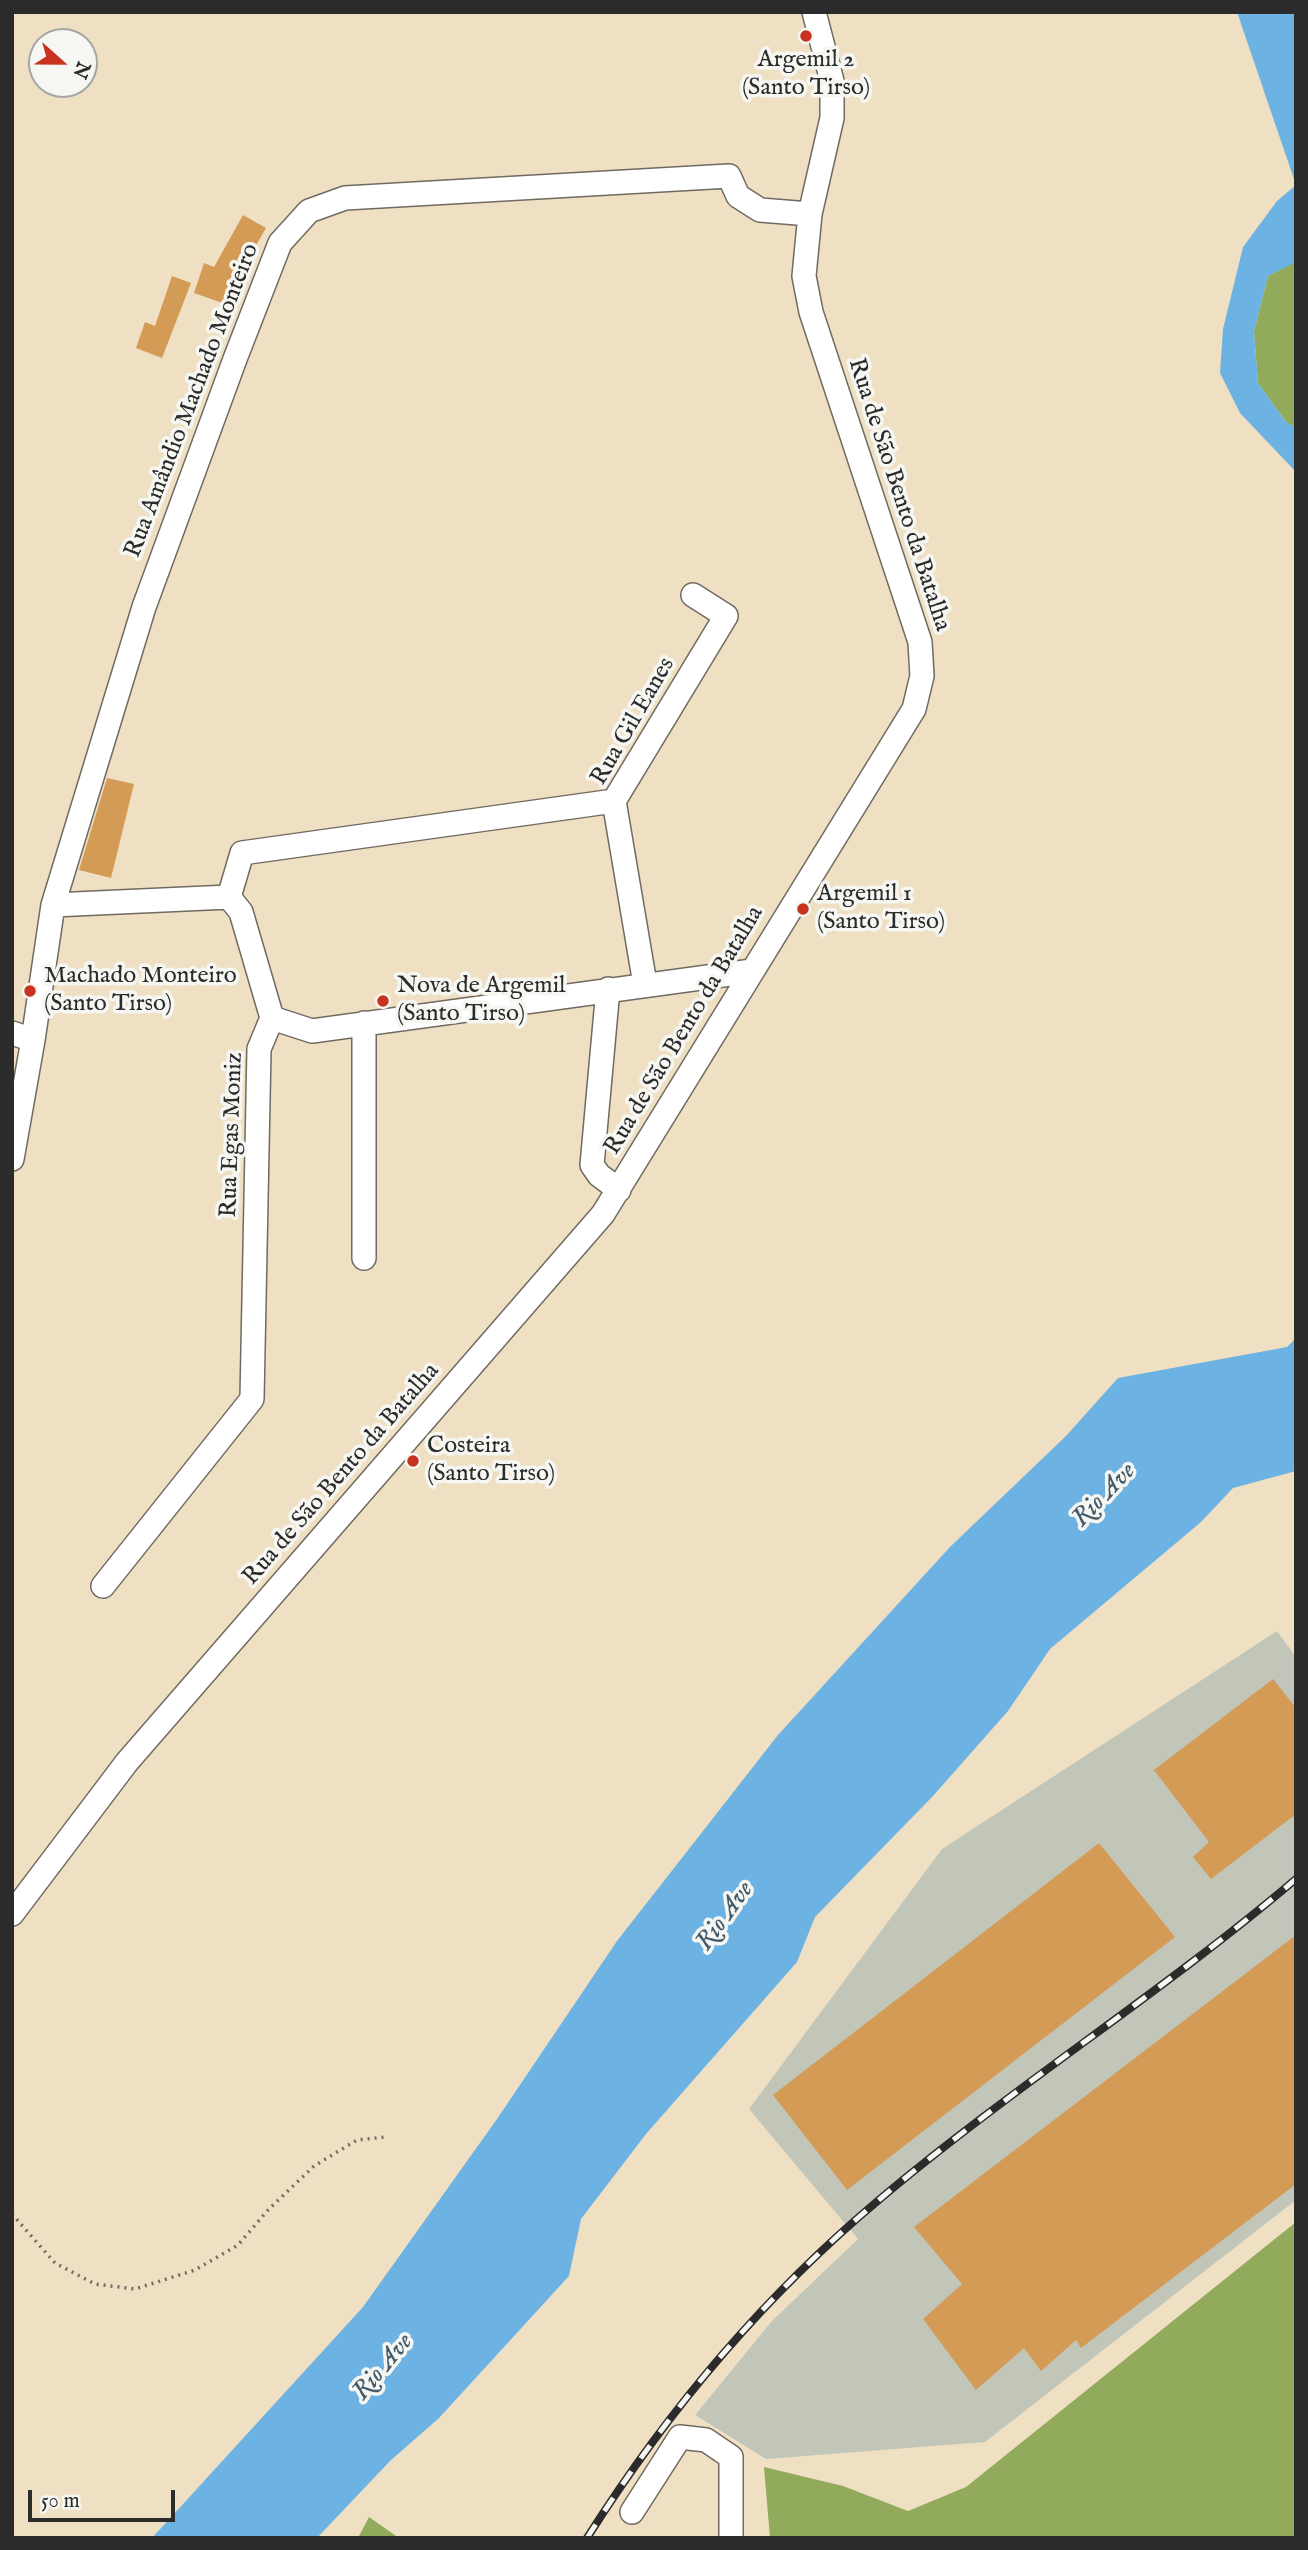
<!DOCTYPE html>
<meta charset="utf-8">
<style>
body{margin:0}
#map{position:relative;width:1308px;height:2550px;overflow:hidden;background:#efe0c3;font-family:"IM FELL English",serif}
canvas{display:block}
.frame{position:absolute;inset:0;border:14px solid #2b2b2b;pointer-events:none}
.north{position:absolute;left:28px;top:28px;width:70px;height:70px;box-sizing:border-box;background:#f6f6f2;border:2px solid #a5a5a2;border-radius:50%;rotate:111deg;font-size:19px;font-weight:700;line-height:28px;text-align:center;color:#2b2b2b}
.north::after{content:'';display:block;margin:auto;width:24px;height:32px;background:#c8321e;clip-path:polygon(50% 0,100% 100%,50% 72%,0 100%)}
.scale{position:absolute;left:28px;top:2490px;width:147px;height:32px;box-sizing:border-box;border:4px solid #2b2b2b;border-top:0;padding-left:9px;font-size:21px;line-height:24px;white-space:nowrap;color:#2b2b2b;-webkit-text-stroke:5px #f6f6f2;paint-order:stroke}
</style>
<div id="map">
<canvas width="1308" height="2550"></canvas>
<div class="frame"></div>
<div class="north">N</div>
<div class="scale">50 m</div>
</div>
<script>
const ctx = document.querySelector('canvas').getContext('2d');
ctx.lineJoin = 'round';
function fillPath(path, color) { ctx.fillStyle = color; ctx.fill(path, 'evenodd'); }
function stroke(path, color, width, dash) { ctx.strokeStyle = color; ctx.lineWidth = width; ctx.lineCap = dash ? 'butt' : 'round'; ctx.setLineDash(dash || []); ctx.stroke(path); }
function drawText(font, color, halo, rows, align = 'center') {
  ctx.font = font + ' "IM FELL English",serif'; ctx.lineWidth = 7; ctx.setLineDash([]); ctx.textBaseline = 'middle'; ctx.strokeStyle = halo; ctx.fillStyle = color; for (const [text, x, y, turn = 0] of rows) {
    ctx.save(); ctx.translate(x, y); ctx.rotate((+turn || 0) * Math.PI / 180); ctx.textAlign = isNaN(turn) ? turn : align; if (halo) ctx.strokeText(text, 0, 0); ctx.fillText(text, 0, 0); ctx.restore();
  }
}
const industrial = new Path2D(`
 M1277,1631l19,26v543l-311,242 -219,17 -71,-44 77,-94 86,-82 -109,-130 193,-260z`);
const forest = new Path2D(`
 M1293,262h3v166l-10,-6 -28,-39 -4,-52 14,-55z
 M1296,2222v316h-526l-6,-71 79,19 65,25 58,-24z
 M369,2517l30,21h-41z`);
const water = new Path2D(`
 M1237,12h59v250l-28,14 -14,55 4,52 28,39 10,6v44l-56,-59 -20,-40 3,-44 20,-82 34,-46 19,-16z
 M1296,1338v133l-63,17 -32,34 -151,127 -42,62 -75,85 -118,121 -18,45 -151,172 -65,85 -12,57 -130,142 -49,43 -73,77h-165l211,-231 134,-188 120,-178 161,-206 172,-188 116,-111 52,-58 169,-31z`);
const building = new Path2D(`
 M243,215l23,13 -27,47 5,2 -10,30 -40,-14 10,-30 10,4z
 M172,276l19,7 -29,75 -26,-10 9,-26 10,4z
 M107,778l27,6 -23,94 -32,-8z
 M1273,1679l23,29v106l-85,65 -18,-22 16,-15 -55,-72z
 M1099,1843l76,94 -328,253 -74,-95z
 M1296,1935v249l-215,164 -5,-8 -35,31 -17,-23 -48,42 -53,-71 39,-35 -48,-57z`);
const path = new Path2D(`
 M12,2214l43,49 40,21 40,5 60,-19 43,-25 31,-36 45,-43 43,-26 28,-3`);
const minor = new Path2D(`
 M229,897l13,-44 372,-52
 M53,905l176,-8
 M645,984l-31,-183 112,-185 -33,-21
 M608,989l-16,176 7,10 20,15
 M272,1018l40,13 440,-60
 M364,1023v235
 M12,1033l21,7
 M12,1159l21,-119 20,-135 91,-298 91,-248 45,-116 29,-32 36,-13 384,-22 9,20 22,14 50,4
 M103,1586l149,-187 7,-350 13,-31 -31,-106 -12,-15
 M12,1914l115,-152 476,-548 311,-505 8,-33 -2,-34 -109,-330 -7,-36 6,-62 22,-96v-37l-18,-69
 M632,2512l48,-75 26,3 25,17v81`);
const rail = new Path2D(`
 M587,2538c81,-128 177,-242 293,-339 134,-113 283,-207 416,-320`);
const markers = [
 [806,36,7,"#c8321e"],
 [803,909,7,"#c8321e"],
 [30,991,7,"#c8321e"],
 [383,1001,7,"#c8321e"],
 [413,1461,7,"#c8321e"]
];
const poiNames = [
 ["Argemil 2",806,61,"center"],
 ["(Santo Tirso)",806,89,"center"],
 ["Argemil 1",817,895],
 ["(Santo Tirso)",817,923],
 ["Machado Monteiro",44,977],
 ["(Santo Tirso)",44,1005],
 ["Nova de Argemil",397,987],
 ["(Santo Tirso)",397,1015],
 ["Costeira",427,1447],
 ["(Santo Tirso)",427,1475]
];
const streetNames = [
 ["Rua Amândio Machado Monteiro",193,401,-69],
 ["Rua de São Bento da Batalha",898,495,72],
 ["Rua Gil Eanes",634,722,-60],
 ["Rua de São Bento da Batalha",685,1031,-59],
 ["Rua Egas Moniz",233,1135,-88],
 ["Rua de São Bento da Batalha",342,1475,-49]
];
const waterNames = [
 ["Rio Ave",1105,1496,-46],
 ["Rio Ave",726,1917,-54],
 ["Rio Ave",384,2368,-50]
];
fillPath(industrial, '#c2c6b9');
fillPath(forest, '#91aa5c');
fillPath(water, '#6cb2e3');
fillPath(building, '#d39b55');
stroke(minor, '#706a60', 26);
stroke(path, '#706a60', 3.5, [2, 5]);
stroke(minor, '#fff', 23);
stroke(rail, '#2b2b2b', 8);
stroke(rail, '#f6f6f2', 5, [16]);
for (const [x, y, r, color] of markers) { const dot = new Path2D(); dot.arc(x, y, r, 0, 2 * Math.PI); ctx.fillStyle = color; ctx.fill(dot); stroke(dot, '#f6f6f2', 2.5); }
drawText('24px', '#2b2b2b', '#f6f6f2', poiNames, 'left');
drawText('24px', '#2b2b2b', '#f6f6f2', streetNames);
drawText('italic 26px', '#425a6b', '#f6f6f2', waterNames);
</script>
